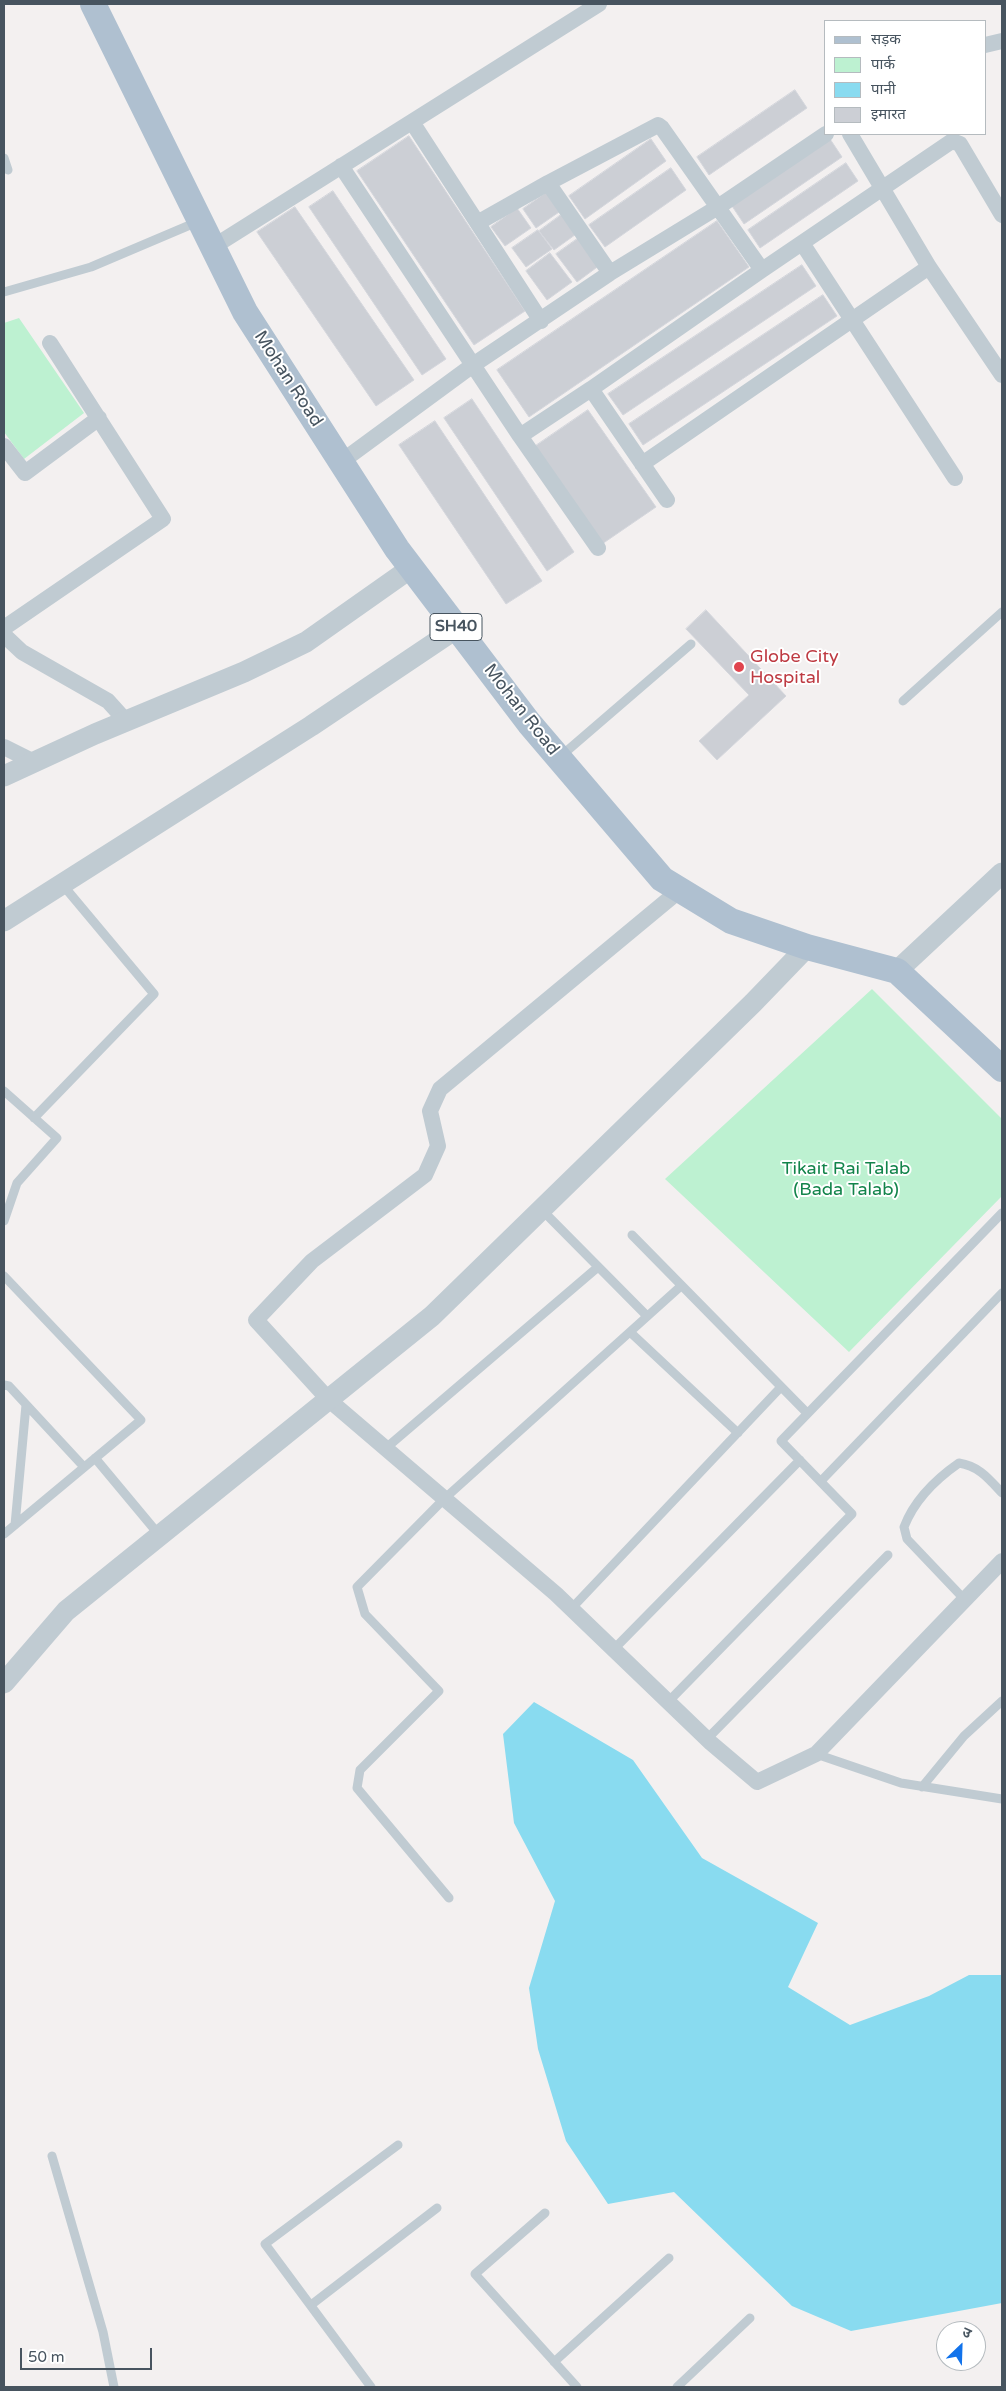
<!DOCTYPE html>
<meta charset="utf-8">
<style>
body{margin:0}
#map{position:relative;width:1006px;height:2391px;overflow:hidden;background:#f3f0f0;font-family:"Varela Round","Noto Sans Devanagari",sans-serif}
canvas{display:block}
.frame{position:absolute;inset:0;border:5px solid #47545f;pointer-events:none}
.legend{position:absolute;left:824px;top:20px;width:162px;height:115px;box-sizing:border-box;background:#fff;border:1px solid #b5bbbf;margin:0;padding:6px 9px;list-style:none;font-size:15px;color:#47545f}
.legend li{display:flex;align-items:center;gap:10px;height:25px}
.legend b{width:25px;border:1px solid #b5bbbf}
.north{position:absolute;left:936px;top:2321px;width:50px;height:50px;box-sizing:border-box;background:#fff;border:1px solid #b5bbbf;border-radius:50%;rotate:24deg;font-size:14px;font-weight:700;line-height:20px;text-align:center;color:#47545f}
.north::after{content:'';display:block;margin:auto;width:18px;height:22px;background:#1273eb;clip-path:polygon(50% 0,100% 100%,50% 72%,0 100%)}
.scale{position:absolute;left:20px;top:2348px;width:132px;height:22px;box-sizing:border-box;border:2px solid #47545f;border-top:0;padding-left:6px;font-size:15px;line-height:18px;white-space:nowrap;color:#47545f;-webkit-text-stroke:4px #fff;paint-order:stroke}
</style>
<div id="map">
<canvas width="1006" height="2391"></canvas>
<div class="frame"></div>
<ul class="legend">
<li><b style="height:6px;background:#afc0d0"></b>सड़क</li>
<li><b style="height:14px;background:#bdf1d1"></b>पार्क</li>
<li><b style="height:14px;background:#89dbf0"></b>पानी</li>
<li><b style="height:14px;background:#cccfd5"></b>इमारत</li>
</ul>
<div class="north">उ</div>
<div class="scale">50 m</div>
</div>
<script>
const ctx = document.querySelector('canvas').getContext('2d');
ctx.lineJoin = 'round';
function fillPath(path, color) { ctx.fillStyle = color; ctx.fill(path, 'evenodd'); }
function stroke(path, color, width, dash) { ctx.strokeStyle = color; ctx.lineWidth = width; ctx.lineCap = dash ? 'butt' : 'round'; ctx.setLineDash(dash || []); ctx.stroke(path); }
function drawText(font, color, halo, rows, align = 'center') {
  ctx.font = font + ' "Varela Round",sans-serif'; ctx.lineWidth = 4; ctx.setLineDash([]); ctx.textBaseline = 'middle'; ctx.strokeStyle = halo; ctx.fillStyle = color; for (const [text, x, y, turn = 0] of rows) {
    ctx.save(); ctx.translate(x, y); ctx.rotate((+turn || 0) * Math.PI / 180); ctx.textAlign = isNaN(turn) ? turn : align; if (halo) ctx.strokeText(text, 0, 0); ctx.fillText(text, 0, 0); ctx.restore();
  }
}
const green = new Path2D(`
 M19,318l65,95 -60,46 -20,-27v-109z
 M872,989l130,130v77l-153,156 -184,-173z`);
const water = new Path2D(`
 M534,1702l99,58 69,98 116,65 -30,64 62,38 79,-29 40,-21h33v328l-151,28 -59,-25 -118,-114 -66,12 -42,-63 -28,-92 -9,-61 26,-87 -41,-78 -11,-89z`);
const building = new Path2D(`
 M795,90l12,18 -98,67 -12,-18z
 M409,136l116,175 -51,34 -117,-174z
 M651,139l15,22 -81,58 -16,-23z
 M830,139l12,18 -98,67 -12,-18z
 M846,163l12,18 -98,67 -12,-18z
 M671,168l15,22 -81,57 -16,-22z
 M333,191l113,168 -24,16 -113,-168z
 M548,191l14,19 -26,18 -13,-19z
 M295,207l119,173 -38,26 -119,-174z
 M517,208l14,20 -26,18 -14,-19z
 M565,212l14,20 -25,18 -15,-19z
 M717,221l32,46 -220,150 -32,-47z
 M538,230l14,19 -26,18 -14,-19z
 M580,237l20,28 -23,17 -21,-28z
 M550,253l22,29 -25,18 -21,-29z
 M802,265l14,21 -193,129 -15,-21z
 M823,295l14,21 -194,129 -14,-21z
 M472,399l102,153 -27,19 -103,-153z
 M588,410l68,97 -54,37 -68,-97z
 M435,421l107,160 -36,23 -107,-159z
 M706,610l80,86 -69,64 -18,-19 50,-46 -63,-66z`);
const service = new Path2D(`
 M4,158l4,12
 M4,292l87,-25 106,-45
 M903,701l99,-89
 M561,756l130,-112
 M4,1091l53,47 -40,45 -13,38
 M34,1118l120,-124 -92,-110
 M542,1210l105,106
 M632,1235l175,178
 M4,1276l137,144 -137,114
 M630,1332l108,101
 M4,1385l5,1 75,81
 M386,1448l212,-181
 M95,1458l65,78
 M821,1481l181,-188
 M15,1525l11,-120
 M965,1600l-58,-61 -3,-12c10,-26 32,-48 55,-64 20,3 30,16 43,30
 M571,1609l210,-222
 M614,1649l186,-189
 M668,1702l184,-188 -71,-73 221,-228
 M707,1739l181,-184
 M816,1754l85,29 101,16
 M922,1787l42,-51 38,-35
 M449,1898l-92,-110 3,-18 79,-79 -74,-77 -8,-27 87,-88 237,-213
 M52,2156l51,176 11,55
 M545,2213l-70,61 102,113
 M311,2305l126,-97
 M554,2362l115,-104
 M371,2387l-106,-143 133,-99
 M677,2387l73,-69`);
const minor = new Path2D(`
 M985,45l17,-4
 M412,122l129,199
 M850,134l79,133 73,108
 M341,166l179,270 78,112
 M479,222l69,-39
 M802,243l153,235
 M213,247l386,-243
 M610,273l-62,-90 110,-58 4,3 100,142
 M591,389l76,111
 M520,436l71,-47 171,-119 190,-129 8,3 42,71
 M4,446l21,27 74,-55
 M341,462l132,-97 137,-92 108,-66 108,-73
 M642,464l287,-197
 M4,628l159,-109 -113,-176
 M4,635l18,17 86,49 18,20
 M4,747l30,15
 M680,890l-240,199 -10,22 8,35 -13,29 -113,86 -56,59 73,80 227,194 155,149 46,39 59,-28 186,-193`);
const tertiary = new Path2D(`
 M4,776l91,-42 149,-62 62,-30 105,-74
 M4,921l307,-195 146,-98
 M897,971l105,-98
 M4,1683l62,-72 366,-295 321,-313 54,-56`);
const primary = new Path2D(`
 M93,4l152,308 152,237 132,174 133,156 69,42 76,26 90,24 105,98`);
const markers = [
 [739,667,6,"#e0444e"]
];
const shields = [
 [456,627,52]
];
const shieldNames = [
 ["SH40",456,627]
];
const streetNames = [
 ["Mohan Road",288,379,57],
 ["Mohan Road",521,710,52]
];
const healthNames = [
 ["Globe City",750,657],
 ["Hospital",750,678]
];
const parkNames = [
 ["Tikait Rai Talab",846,1169],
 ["(Bada Talab)",846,1190]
];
fillPath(green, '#bdf1d1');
fillPath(water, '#89dbf0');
fillPath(building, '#cccfd5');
stroke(building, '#d4d6dc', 1);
stroke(service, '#c0cbd2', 9);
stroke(minor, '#c0cbd2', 16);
stroke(tertiary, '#c0cbd2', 21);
stroke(primary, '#afc0d0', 26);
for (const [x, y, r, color] of markers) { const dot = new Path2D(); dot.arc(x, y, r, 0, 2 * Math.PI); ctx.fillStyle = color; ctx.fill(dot); stroke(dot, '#fff', 2); }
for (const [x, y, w] of shields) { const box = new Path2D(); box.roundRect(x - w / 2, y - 13.5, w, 27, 4); ctx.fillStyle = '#fff'; ctx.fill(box); stroke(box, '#47545f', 1); }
drawText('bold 16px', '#47545f', null, shieldNames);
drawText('18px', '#47545f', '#fff', streetNames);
drawText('18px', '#be3a42', '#fff', healthNames, 'left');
drawText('18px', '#13844b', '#fff', parkNames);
</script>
